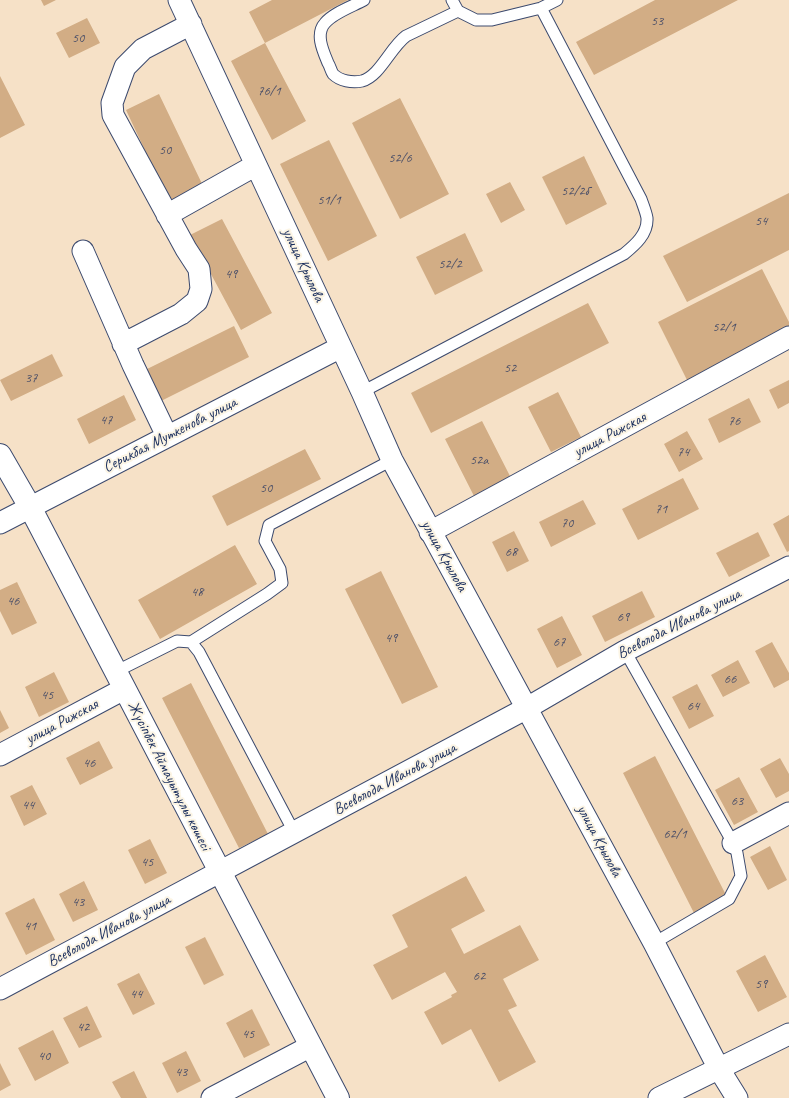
<!DOCTYPE html>
<meta charset="utf-8">
<style>
body{margin:0}
canvas{display:block;background:#f6e1c7}
</style>
<canvas width="789" height="1098"></canvas>
<script>
const ctx = document.querySelector('canvas').getContext('2d');
ctx.lineJoin = 'round';
function fillPath(path, color) { ctx.fillStyle = color; ctx.fill(path, 'evenodd'); }
function stroke(path, color, width, dash) { ctx.strokeStyle = color; ctx.lineWidth = width; ctx.lineCap = dash ? 'butt' : 'round'; ctx.setLineDash(dash || []); ctx.stroke(path); }
function drawText(font, color, halo, rows, align = 'center') {
  ctx.font = font + ' Caveat,sans-serif'; ctx.lineWidth = 4; ctx.setLineDash([]); ctx.textBaseline = 'middle'; ctx.strokeStyle = halo; ctx.fillStyle = color; for (const [text, x, y, turn = 0] of rows) {
    ctx.save(); ctx.translate(x, y); ctx.rotate((+turn || 0) * Math.PI / 180); ctx.textAlign = isNaN(turn) ? turn : align; if (halo) ctx.strokeText(text, 0, 0); ctx.fillText(text, 0, 0); ctx.restore();
  }
}
const building = new Path2D(`
 M41,0h15l-12,6z
 M272,0h76l-83,43 -16,-31z
 M655,0h83l-144,75 -18,-33z
 M87,18l13,25 -31,15 -13,-25z
 M265,43l41,78 -34,19 -41,-79z
 M0,76l25,49 -25,13z
 M159,94l46,96 -34,16 -45,-96z
 M400,98l49,96 -49,25 -48,-96z
 M329,140l48,96 -49,25 -48,-97z
 M584,156l23,48 -41,21 -24,-48z
 M510,182l15,28 -24,13 -15,-29z
 M789,193v57l-102,52 -24,-46z
 M222,219l50,94 -31,17 -51,-95z
 M465,233l18,38 -48,24 -19,-38z
 M762,269l27,53v9l-101,51 -30,-60z
 M588,303l21,40 -178,90 -20,-40z
 M234,326l15,31 -92,46 -16,-31z
 M52,354l11,22 -52,25 -11,-21z
 M789,380v23l-11,6 -9,-19z
 M558,392l23,45 -30,15 -23,-45z
 M124,395l12,25 -47,24 -12,-25z
 M749,398l12,24 -42,21 -11,-24z
 M482,421l30,59 -37,18 -30,-59z
 M687,431l16,28 -24,13 -15,-28z
 M305,449l16,30 -94,47 -15,-30z
 M683,478l16,31 -61,31 -16,-31z
 M583,500l13,24 -45,23 -12,-25z
 M789,515v36l-2,1 -14,-28z
 M514,531l15,30 -22,11 -15,-30z
 M758,532l12,24 -41,21 -13,-24z
 M235,545l22,39 -97,55 -22,-39z
 M381,571l57,116 -36,17 -57,-115z
 M17,582l20,41 -25,12 -12,-24v-21z
 M642,591l13,26 -50,25 -13,-26z
 M562,616l20,39 -25,13 -20,-39z
 M772,642l17,31v7l-15,8 -19,-37z
 M738,660l12,23 -27,14 -12,-22z
 M54,672l15,30 -30,15 -14,-30z
 M191,683l77,151 -29,14 -77,-150z
 M697,684l17,32 -25,13 -17,-32z
 M0,710l9,18 -9,5z
 M99,741l14,27 -33,17 -14,-27z
 M655,756l71,139 -32,18 -71,-140z
 M780,758l9,16v17l-13,7 -16,-29z
 M739,777l19,35 -24,13 -19,-35z
 M32,785l15,29 -23,12 -14,-30z
 M150,839l17,34 -22,11 -17,-34z
 M770,846l17,34 -19,10 -18,-33z
 M466,876l19,35 -34,18 13,25 56,-29 19,35 -36,19 14,27 -9,4 28,52 -37,20 -28,-53 -29,16 -18,-33 28,-15 -1,-2 6,-3 -12,-20 -53,28 -19,-35 35,-18 -16,-32z
 M84,881l14,29 -25,12 -14,-28z
 M34,898l21,42 -29,15 -21,-42z
 M205,937l19,38 -20,10 -19,-38z
 M765,955l22,42 -29,15 -22,-41z
 M139,973l16,31 -22,11 -16,-31z
 M87,1006l15,31 -23,11 -16,-30z
 M252,1009l18,36 -26,13 -18,-35z
 M53,1030l16,33 -34,18 -17,-33z
 M186,1051l15,30 -24,12 -15,-30z
 M0,1063l11,22 -11,6z
 M134,1071l13,27h-26l-9,-16z`);
const service = new Path2D(`
 M364,0c-11,6 -31,13 -39,23 -10,11 -2,28 3,40 2,3 3,8 5,11 7,7 19,9 29,7 18,-5 28,-33 44,-45l52,-25
 M452,0l6,11 18,9h16l49,-12 16,-8
 M362,392l262,-138c11,-9 24,-20 23,-36 -1,-6 -4,-13 -6,-19l-100,-191
 M191,642l76,-48 15,-11 -2,-14 -15,-28 4,-16 123,-65
 M625,651l108,192 4,10 4,23 -12,23 -75,44
 M115,672l62,-31 14,1 8,10 95,180`);
const minor = new Path2D(`
 M179,0l183,392 30,68 262,483 65,126 18,29
 M167,215l89,-50
 M83,251l50,114 34,71
 M123,344l58,-30 16,-13 4,-12 -2,-20 -13,-20 -73,-134 -1,-12 13,-36 18,-18 48,-25
 M0,523l341,-176
 M430,532l359,-195
 M0,755l124,-66
 M733,843l56,-30
 M0,989l527,-281 98,-57 164,-84
 M212,1098l99,-52
 M659,1098l130,-64`);
const tertiary = new Path2D(`
 M0,455l30,52 308,591`);
const numberNames = [
 ["53",657,21],
 ["50",78,38],
 ["76/1",269,91],
 ["50",165,150],
 ["52/6",400,158],
 ["52/2б",575,191],
 ["51/1",329,200],
 ["54",761,221],
 ["52/2",450,264],
 ["49",231,274],
 ["52/1",724,327],
 ["52",510,368],
 ["37",31,378],
 ["47",106,420],
 ["76",734,421],
 ["74",683,452],
 ["52а",479,460],
 ["50",266,488],
 ["71",661,509],
 ["70",567,523],
 ["68",511,552],
 ["48",197,592],
 ["46",13,601],
 ["69",623,617],
 ["49",391,638],
 ["67",559,642],
 ["66",730,679],
 ["45",47,695],
 ["64",693,706],
 ["46",89,763],
 ["63",737,801],
 ["44",28,805],
 ["62/1",675,834],
 ["45",147,862],
 ["43",78,902],
 ["41",30,926],
 ["62",479,976],
 ["59",761,984],
 ["44",136,994],
 ["42",83,1027],
 ["45",248,1034],
 ["40",44,1056],
 ["43",181,1072]
];
const streetNames = [
 ["улица Крылова",303,265,65],
 ["Серикбая Муткенова улица",170,435,-27],
 ["улица Рижская",610,435,-28],
 ["улица Крылова",444,556,61],
 ["Всеволода Иванова улица",679,624,-27],
 ["улица Рижская",62,722,-28],
 ["Жүсіпбек Аймауытұлы көшесі",169,776,63],
 ["Всеволода Иванова улица",395,779,-28],
 ["улица Крылова",599,841,62],
 ["Всеволода Иванова улица",109,931,-28]
];
fillPath(building, '#d2ad85');
stroke(service, '#3c4a6e', 13);
stroke(minor, '#3c4a6e', 23);
stroke(tertiary, '#3c4a6e', 24);
stroke(service, '#fff', 11);
stroke(minor, '#fff', 21);
stroke(tertiary, '#fff', 22);
drawText('14px', '#494e68', null, numberNames);
drawText('16px', '#1b2f5e', '#fcf5e5', streetNames);
</script>
